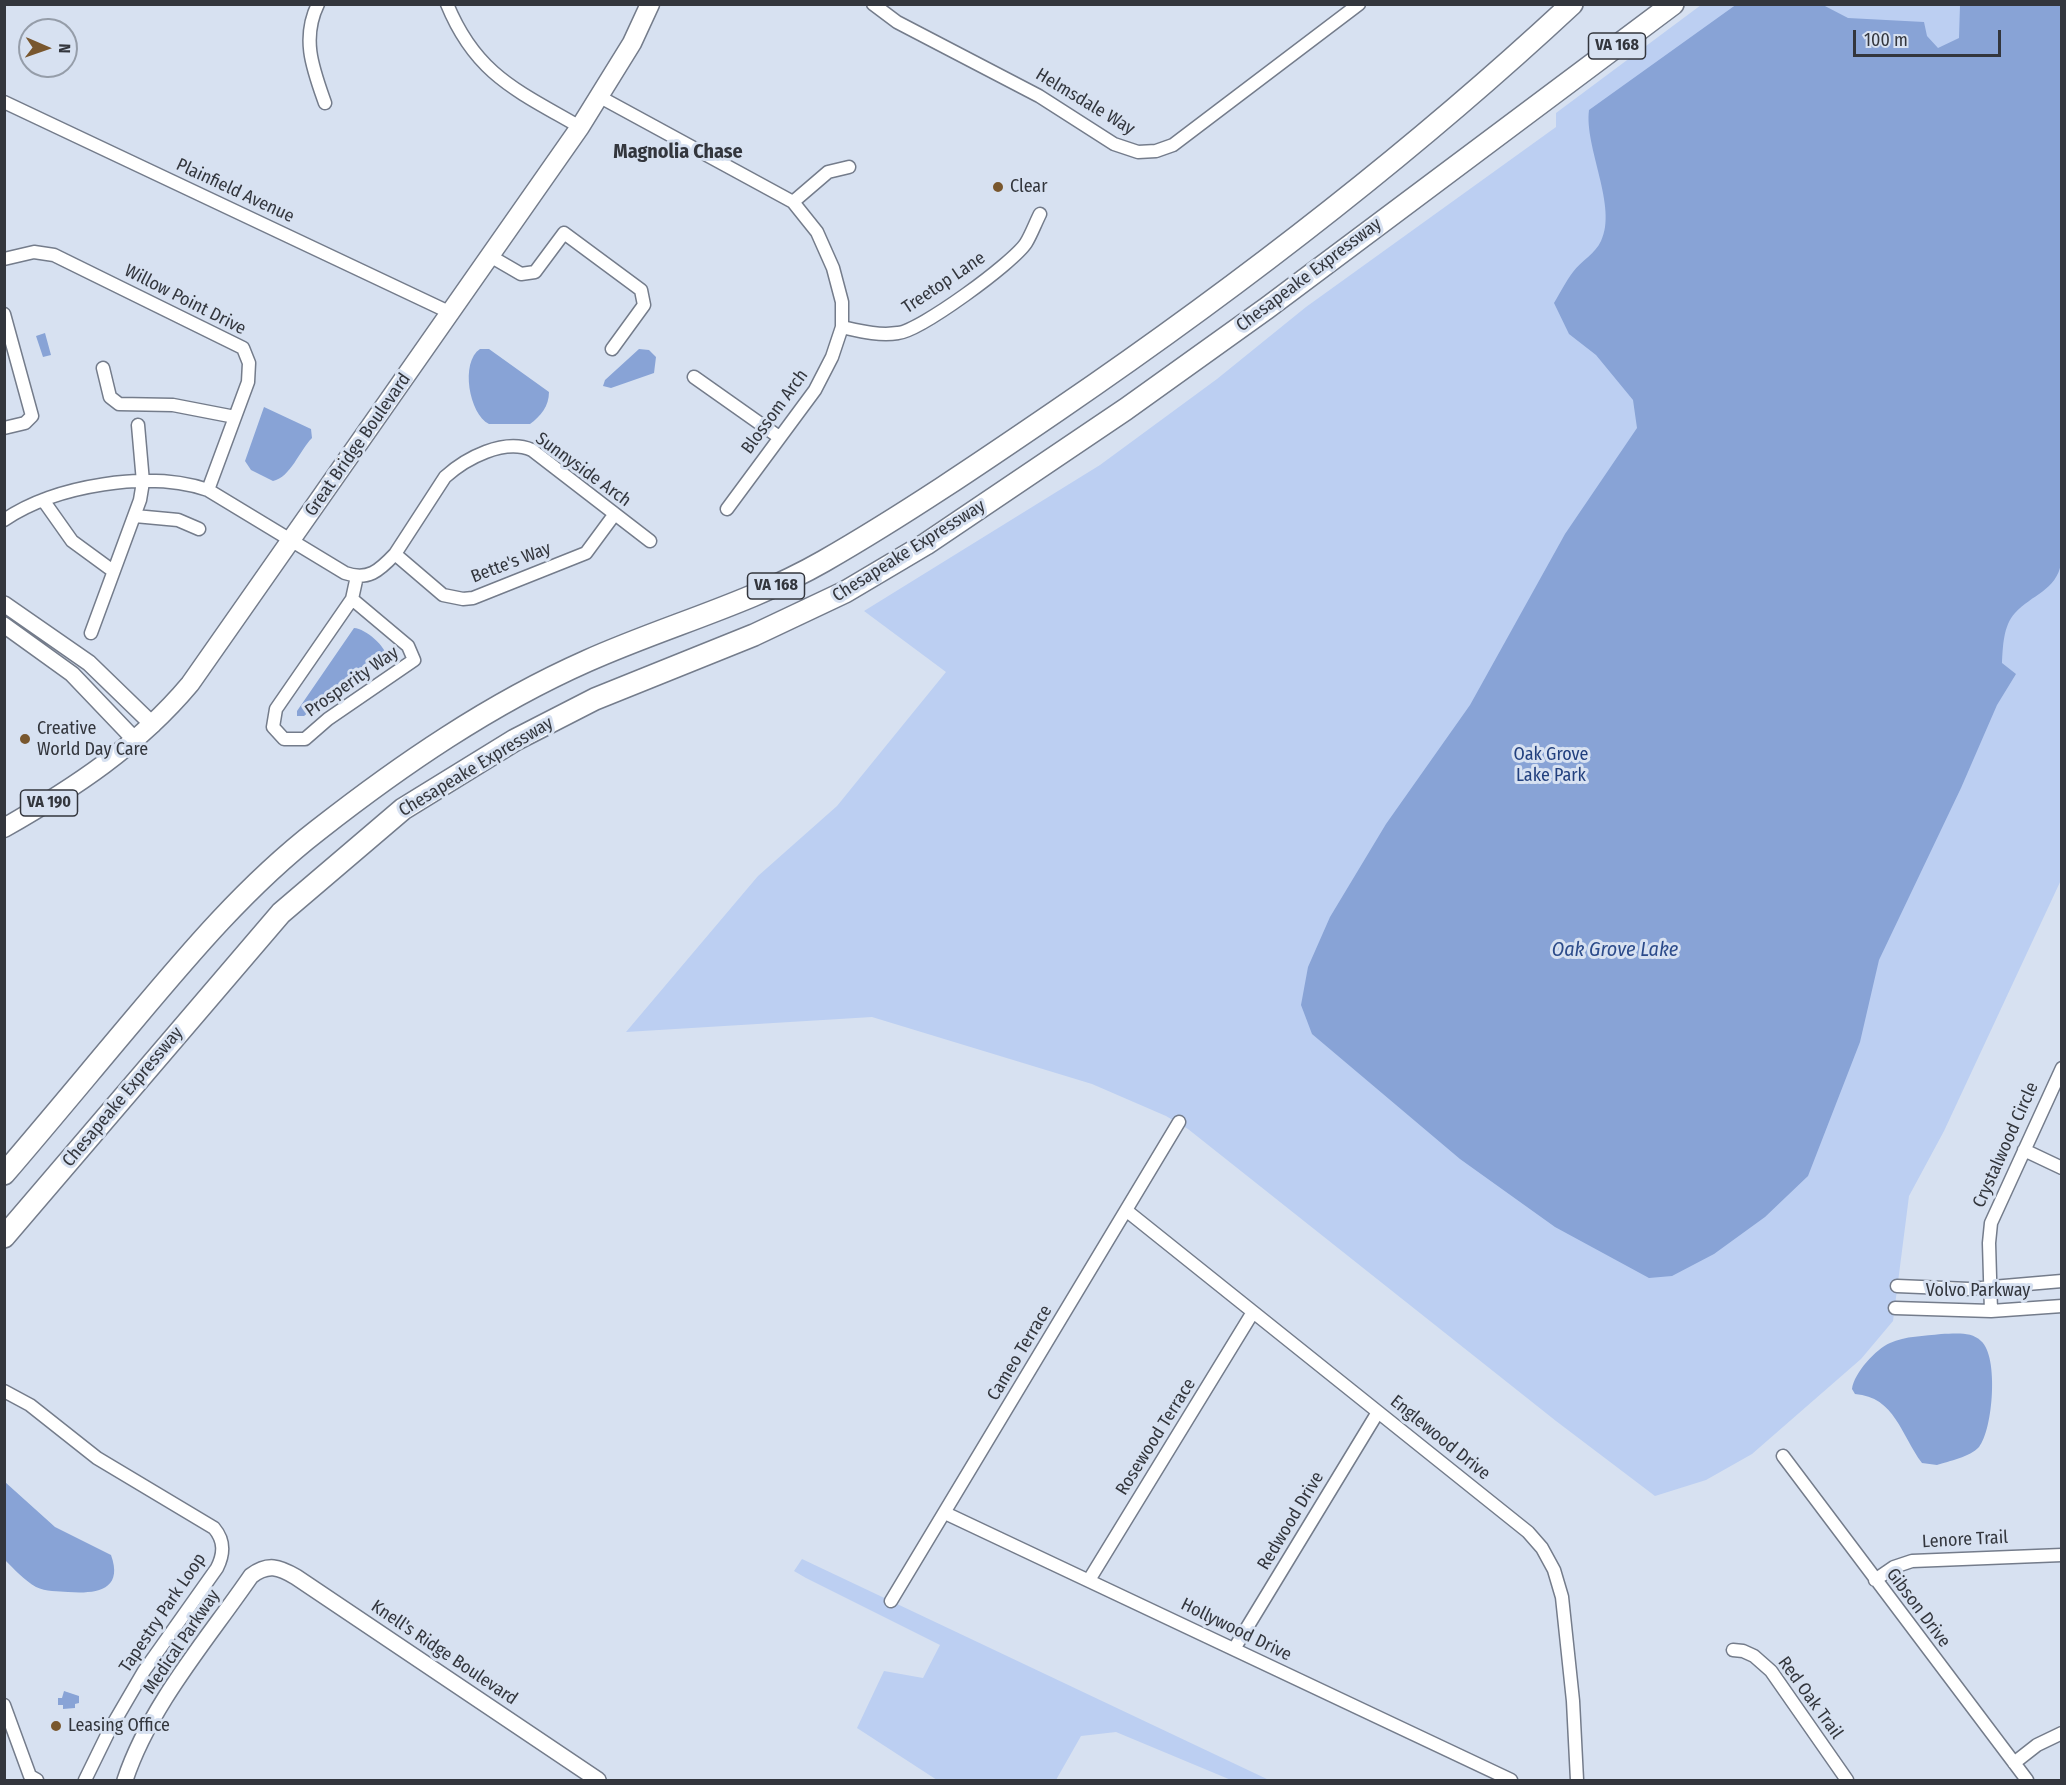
<!DOCTYPE html>
<style>
body{margin:0}
#map{position:relative;width:2066px;height:1785px;overflow:hidden;background:#d7e1f1;font-family:"Fira Sans Condensed",sans-serif}
canvas{display:block}
.frame{position:absolute;inset:0;border:6px solid #33363d;pointer-events:none}
.north{position:absolute;left:18px;top:18px;width:60px;height:60px;box-sizing:border-box;background:#d7e1f1;border:2px solid #959da9;border-radius:50%;rotate:92deg;font-size:16px;font-weight:700;line-height:24px;text-align:center;color:#33363d}
.north::after{content:'';display:block;margin:auto;width:21px;height:27px;background:#79572e;clip-path:polygon(50% 0,100% 100%,50% 72%,0 100%)}
.scale{position:absolute;left:1853px;top:30px;width:148px;height:27px;box-sizing:border-box;border:3px solid #33363d;border-top:0;padding-left:8px;font-size:18px;line-height:21px;white-space:nowrap;color:#33363d;-webkit-text-stroke:4px #d7e1f1;paint-order:stroke}
</style>
<div id="map">
<canvas width="2066" height="1785"></canvas>
<div class="frame"></div>
<div class="north">N</div>
<div class="scale">100 m</div>
</div>
<script>
const ctx = document.querySelector('canvas').getContext('2d');
ctx.lineJoin = 'round';
function fillPath(path, color) { ctx.fillStyle = color; ctx.fill(path, 'evenodd'); }
function stroke(path, color, width, dash) { ctx.strokeStyle = color; ctx.lineWidth = width; ctx.lineCap = dash ? 'butt' : 'round'; ctx.setLineDash(dash || []); ctx.stroke(path); }
function drawText(font, color, halo, rows, align = 'center') {
  ctx.font = font + ' "Fira Sans Condensed",sans-serif'; ctx.lineWidth = 6; ctx.setLineDash([]); ctx.textBaseline = 'middle'; ctx.strokeStyle = halo; ctx.fillStyle = color; for (const [text, x, y, turn = 0] of rows) {
    ctx.save(); ctx.translate(x, y); ctx.rotate((+turn || 0) * Math.PI / 180); ctx.textAlign = isNaN(turn) ? turn : align; if (halo) ctx.strokeText(text, 0, 0); ctx.fillText(text, 0, 0); ctx.restore();
  }
}
const green = new Path2D(`
 M1701,5h360v875l-117,251 -35,65 -16,125 -32,38 -109,95 -46,26 -51,16 -99,-75 -368,-292 -22,-13 -74,-32 -220,-67 -246,15 132,-156 79,-70 109,-134 -82,-61 236,-146 117,-86 89,-72 250,-180v-14z
 M802,1559l467,221h-38l-115,-48 -35,4 -25,44h-119l-80,-52 27,-57 39,7 17,-33 -134,-67 -12,-7z`);
const water = new Path2D(`
 M1737,4l86,1 25,13 76,4 3,14 11,12 21,-10 1,-33h101v558c-4,27 -30,32 -46,50 -12,13 -12,34 -13,50l14,11 -19,31 -36,83 -82,172 -19,82 -52,134 -43,41 -51,37 -42,22 -23,2 -94,-51 -95,-68 -148,-125 -11,-29 7,-38 22,-50 56,-93 84,-119 95,-171 72,-106 -4,-28 -37,-45 -27,-21 -15,-31c6,-10 12,-22 19,-31 8,-11 23,-19 28,-31 17,-34 -17,-94 -12,-131z
 M45,333l6,22 -8,2 -7,-21z
 M480,349h9l60,43c0,14 -8,24 -19,32h-41c-20,-10 -29,-62 -9,-75z
 M639,349l10,1 7,7 -2,16 -43,15 -8,-2 2,-6z
 M264,407l47,22 1,9c-13,13 -21,39 -39,43l-22,-11 -6,-9z
 M354,628c12,1 32,18 33,30l-53,33 -30,25h-7v-5z
 M1941,1334c13,0 30,-3 40,7 18,15 12,89 -2,106 -9,10 -30,14 -42,18l-15,-2c-21,-28 -27,-66 -67,-69l-3,-5c2,-16 24,-40 38,-46 15,-7 35,-7 51,-9z
 M5,1482l50,45 56,28c13,36 -16,39 -43,37 -10,-1 -22,0 -32,-5 -12,-7 -22,-18 -31,-27z
 M64,1691l15,5v7l-4,1v4l-12,1v-4h-5v-7h4z`);
const minor = new Path2D(`
 M318,4c-17,35 -5,65 7,99
 M447,4c29,71 71,87 133,123
 M873,4l24,18 142,74 75,48 24,8 18,-1 17,-6 186,-141
 M600,97l193,105 24,30 16,36 9,34v25l-10,30 -17,33 -88,119
 M4,102l447,211
 M793,202l35,-30 21,-5
 M490,256l31,18 14,-2 29,-39 77,57 3,15 -32,44
 M4,259l30,-7 20,3 189,93 6,15 -1,19 -40,108
 M4,314l28,102 -7,7 -21,5
 M842,327c18,4 37,9 56,6 22,-2 115,-70 128,-90 5,-8 9,-19 14,-29
 M103,368l7,29 9,7 54,1 62,12
 M694,377l85,60
 M43,500l29,41 41,30
 M135,516l43,4 21,9
 M4,520c52,-35 145,-50 204,-30l137,83c23,8 34,-2 50,-19l48,41 20,4 10,-1 113,-45 28,-38
 M395,554l50,-77c21,-19 59,-39 87,-27l118,91
 M352,599l56,47 6,14 -86,59 -23,20h-21l-11,-12 3,-18 76,-110 5,-23
 M91,633l49,-133 3,-18 -5,-57
 M2024,1150l38,18
 M1127,1211l401,321 14,16 12,22 8,27 11,104 4,79
 M1897,1286l72,3 93,-8
 M1895,1308l96,3 71,-5
 M1991,1311l-2,-68 2,-20 71,-155
 M4,1391l26,14 67,53 117,70c11,13 10,26 3,40l-73,103 -35,60 -24,49
 M1783,1456l244,324
 M945,1513l566,267
 M1089,1580l164,-268
 M1875,1580l19,-13 18,-6 150,-6
 M891,1601l288,-479
 M1234,1649l144,-237
 M1733,1650l10,1 11,5 17,15 76,109
 M4,1705l26,71 7,4
 M2014,1763l23,-18 25,-12`);
const tertiary = new Path2D(`
 M4,604l85,59 64,62
 M4,625l68,49 64,67
 M125,1780c25,-75 82,-140 126,-204 17,-13 28,-9 45,1l302,203`);
const primary = new Path2D(`
 M4,828c70,-40 134,-82 186,-144l390,-557 52,-84 18,-39`);
const motorway = new Path2D(`
 M4,1174c43,-50 85,-101 128,-152 57,-68 115,-137 186,-192 83,-65 172,-126 269,-169 78,-35 162,-57 237,-100 80,-46 158,-99 234,-151 180,-123 354,-257 514,-406
 M4,1237l277,-324 122,-104 112,-69 80,-41 159,-64 91,-43 81,-48 200,-135 141,-101 406,-304`);
const markers = [
 [998,187,6,"#79572e"],
 [25,739,6,"#79572e"],
 [56,1726,6,"#79572e"]
];
const shields = [
 [1617,46,57],
 [776,586,57],
 [49,803,57]
];
const shieldNames = [
 ["VA 168",1617,46],
 ["VA 168",776,586],
 ["VA 190",49,803]
];
const streetNames = [
 ["Helmsdale Way",1085,102,31],
 ["Plainfield Avenue",235,191,25],
 ["Chesapeake Expressway",1309,275,-37],
 ["Treetop Lane",944,283,-34],
 ["Willow Point Drive",185,300,27],
 ["Blossom Arch",775,412,-54],
 ["Great Bridge Boulevard",358,445,-55],
 ["Sunnyside Arch",583,470,36],
 ["Chesapeake Expressway",909,551,-32],
 ["Bette's Way",511,563,-21],
 ["Prosperity Way",352,682,-35],
 ["Chesapeake Expressway",476,767,-31],
 ["Chesapeake Expressway",123,1097,-50],
 ["Crystalwood Circle",2006,1145,-66],
 ["Volvo Parkway",1978,1291],
 ["Cameo Terrace",1020,1353,-59],
 ["Rosewood Terrace",1156,1437,-58],
 ["Englewood Drive",1440,1438,39],
 ["Redwood Drive",1291,1521,-59],
 ["Lenore Trail",1965,1540,-3],
 ["Gibson Drive",1918,1608,53],
 ["Tapestry Park Loop",163,1613,-56],
 ["Hollywood Drive",1236,1630,26],
 ["Medical Parkway",182,1642,-56],
 ["Knell's Ridge Boulevard",444,1653,34],
 ["Red Oak Trail",1810,1698,54]
];
const poiNames = [
 ["Clear",1010,187],
 ["Creative",37,729],
 ["World Day Care",37,750],
 ["Leasing Office",68,1726]
];
const parkNames = [
 ["Oak Grove",1551,755],
 ["Lake Park",1551,776]
];
const neighbourhoodNames = [
 ["Magnolia Chase",678,152]
];
const waterNames = [
 ["Oak Grove Lake",1615,950]
];
fillPath(green, '#bccff2');
fillPath(water, '#88a3d6');
stroke(minor, '#747c8b', 15);
stroke(tertiary, '#747c8b', 18);
stroke(primary, '#747c8b', 21);
stroke(motorway, '#747c8b', 24);
stroke(minor, '#fff', 12);
stroke(tertiary, '#fff', 15);
stroke(primary, '#fff', 18);
stroke(motorway, '#fff', 21);
for (const [x, y, r, color] of markers) { const dot = new Path2D(); dot.arc(x, y, r, 0, 2 * Math.PI); ctx.fillStyle = color; ctx.fill(dot); stroke(dot, '#d7e1f1', 2); }
for (const [x, y, w] of shields) { const box = new Path2D(); box.roundRect(x - w / 2, y - 13, w, 26, 4.5); ctx.fillStyle = '#d7e1f1'; ctx.fill(box); stroke(box, '#33363d', 1.5); }
drawText('bold 16px', '#33363d', null, shieldNames);
drawText('18px', '#33363d', '#d7e1f1', streetNames);
drawText('18px', '#33363d', '#d7e1f1', poiNames, 'left');
drawText('18px', '#22407e', '#d7e1f1', parkNames);
drawText('bold 20px', '#33363d', '#d7e1f1', neighbourhoodNames);
drawText('italic 20px', '#2c4b8a', '#d7e1f1', waterNames);
</script>
